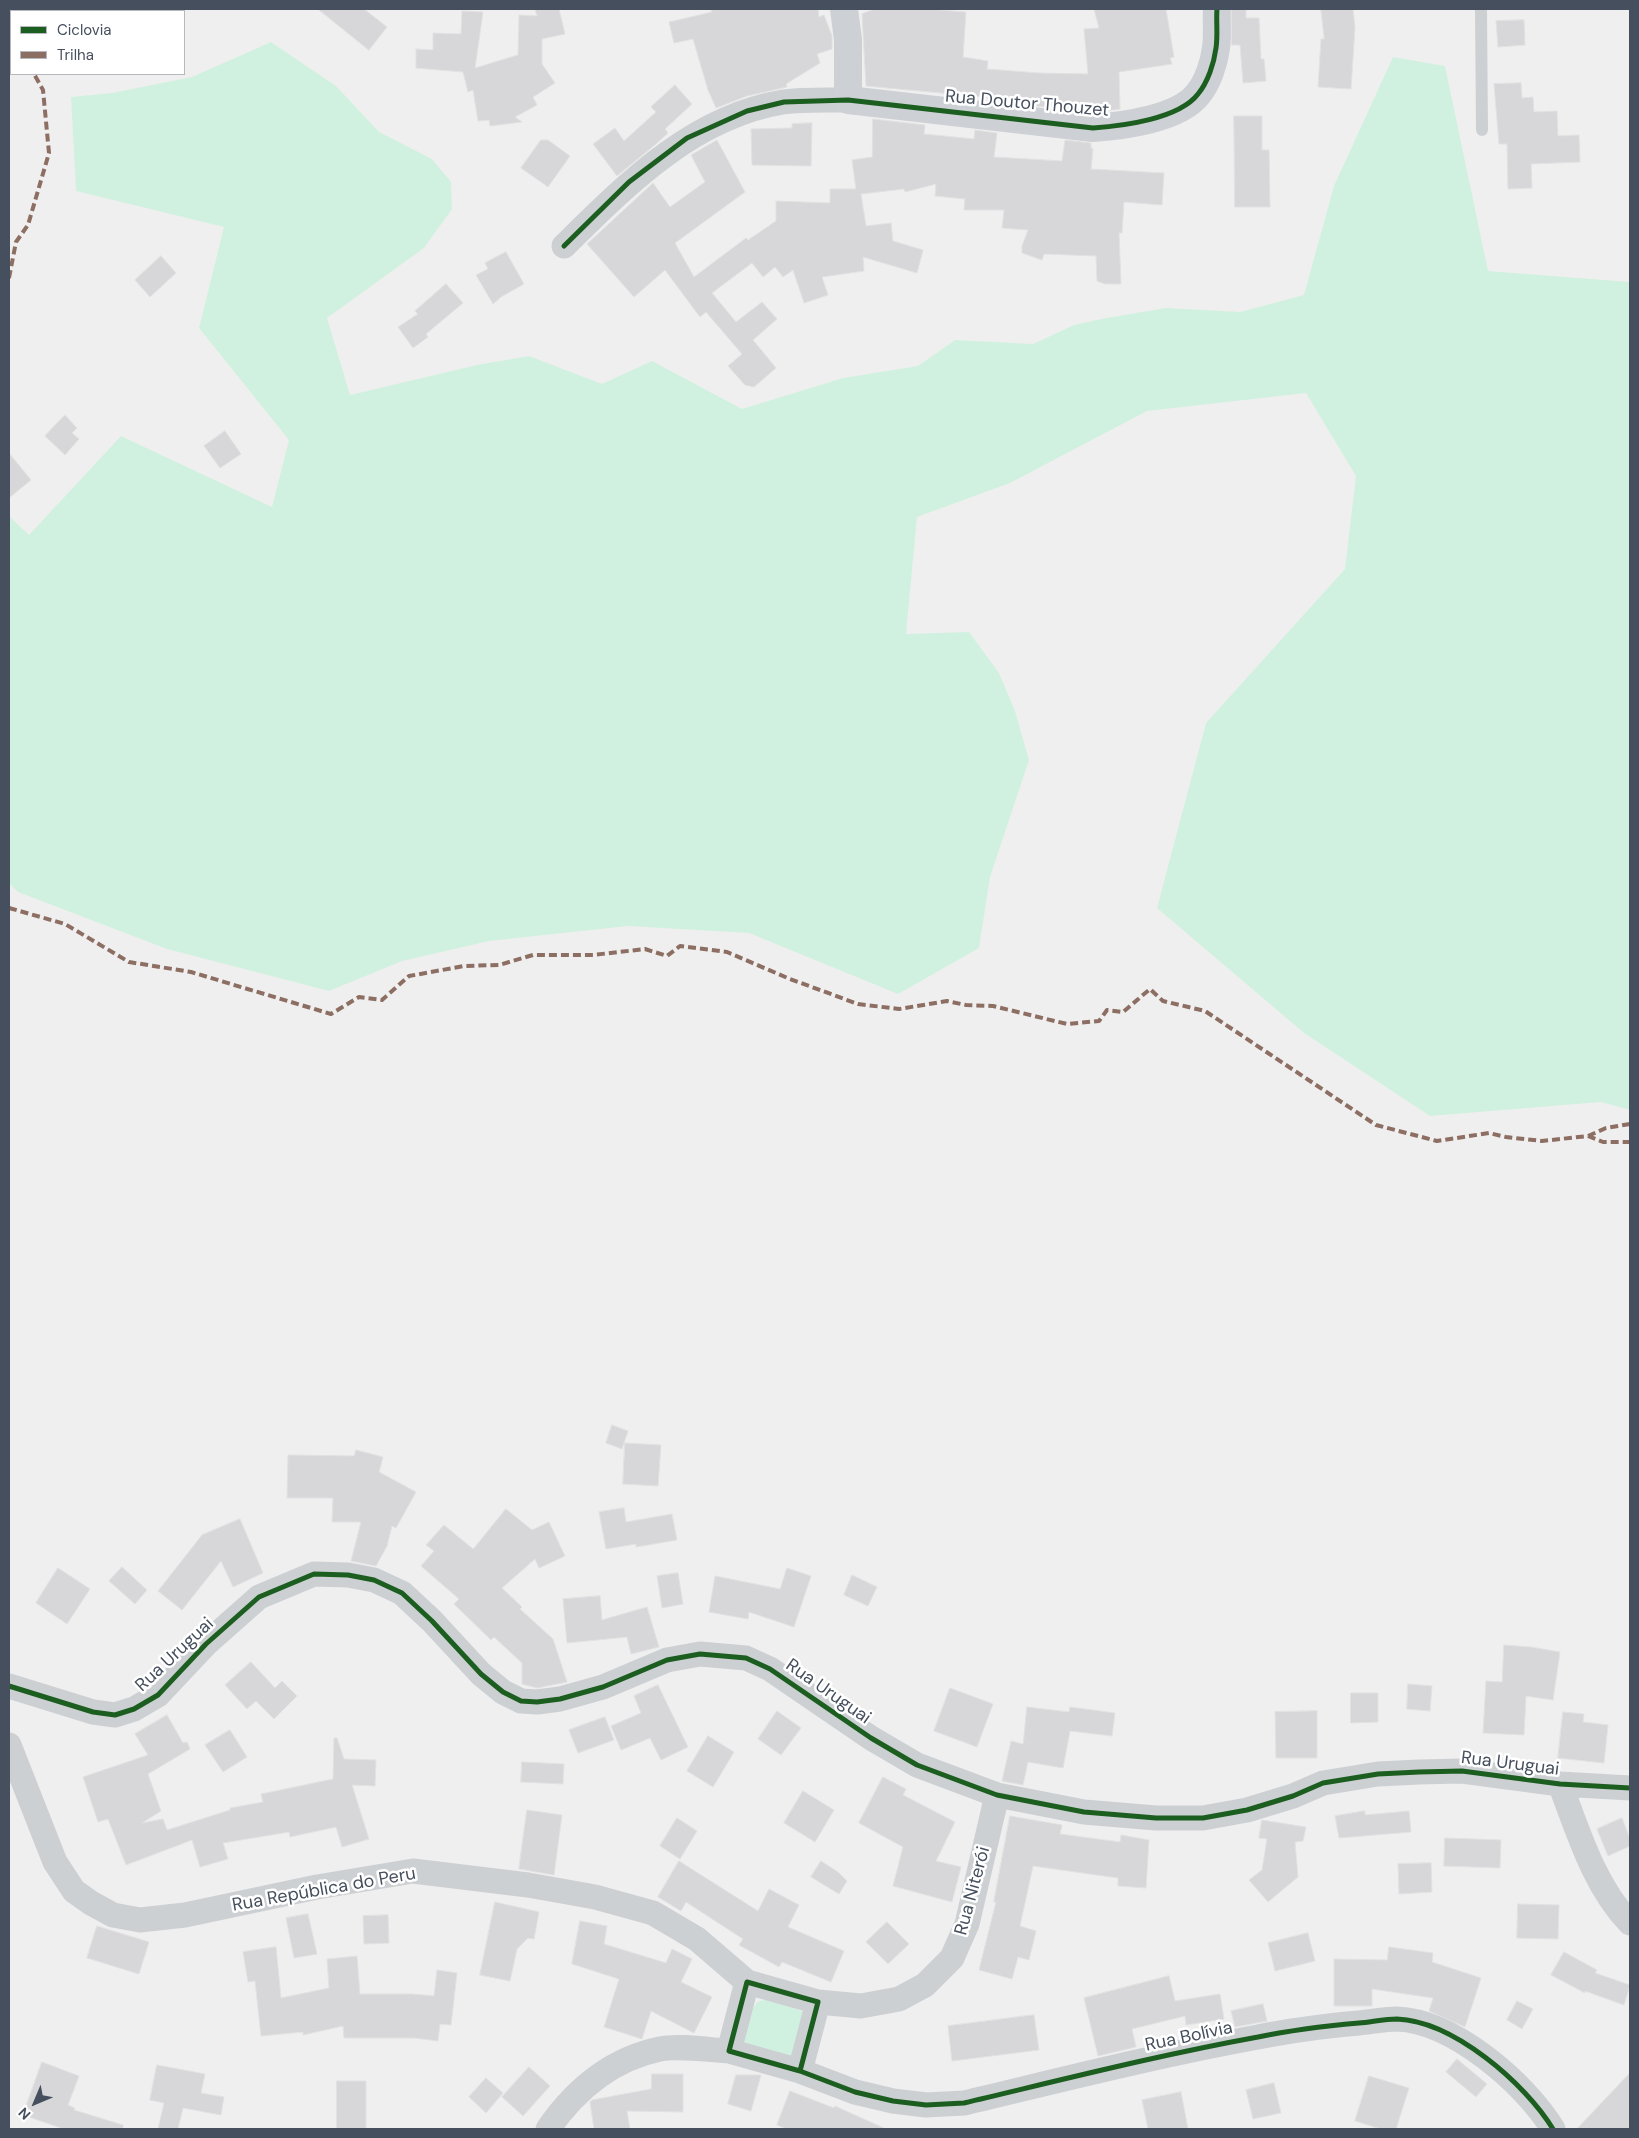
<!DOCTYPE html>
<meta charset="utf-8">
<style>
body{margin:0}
#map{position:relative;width:1639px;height:2138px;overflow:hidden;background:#f0efef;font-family:"DM Sans",sans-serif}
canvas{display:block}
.frame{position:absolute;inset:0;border:10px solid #454f5d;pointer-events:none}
.legend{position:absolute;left:10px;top:10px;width:175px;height:65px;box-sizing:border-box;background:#fff;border:1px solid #b5b9be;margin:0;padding:6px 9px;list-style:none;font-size:15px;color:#454f5d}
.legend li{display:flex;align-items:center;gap:10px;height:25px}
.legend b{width:25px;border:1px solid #b5b9be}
.north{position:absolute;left:10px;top:2078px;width:50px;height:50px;-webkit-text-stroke:4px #fff;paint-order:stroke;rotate:225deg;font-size:14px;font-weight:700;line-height:20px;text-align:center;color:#454f5d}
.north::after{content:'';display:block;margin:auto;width:18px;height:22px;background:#454f5d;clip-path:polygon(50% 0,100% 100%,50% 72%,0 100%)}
</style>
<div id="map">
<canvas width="1639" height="2138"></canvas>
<div class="frame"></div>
<ul class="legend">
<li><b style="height:6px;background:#1b5e20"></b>Ciclovia</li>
<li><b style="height:6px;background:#8d6e63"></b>Trilha</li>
</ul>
<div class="north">N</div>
</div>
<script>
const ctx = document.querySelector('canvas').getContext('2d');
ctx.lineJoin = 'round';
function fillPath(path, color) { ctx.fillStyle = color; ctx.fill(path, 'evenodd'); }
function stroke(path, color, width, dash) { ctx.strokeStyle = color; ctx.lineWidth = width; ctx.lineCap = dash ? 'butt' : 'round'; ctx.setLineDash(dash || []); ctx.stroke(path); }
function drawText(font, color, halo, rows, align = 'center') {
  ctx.font = font + ' "DM Sans",sans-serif'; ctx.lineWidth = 5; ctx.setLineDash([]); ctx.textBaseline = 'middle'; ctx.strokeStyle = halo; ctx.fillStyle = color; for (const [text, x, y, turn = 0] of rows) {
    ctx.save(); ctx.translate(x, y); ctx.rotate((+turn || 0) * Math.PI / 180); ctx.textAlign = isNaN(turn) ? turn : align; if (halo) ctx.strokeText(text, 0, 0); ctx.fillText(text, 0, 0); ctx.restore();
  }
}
const green = new Path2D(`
 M271,42l65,44 43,46 53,27 19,23 1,27 -28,39 -97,70 23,77 127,-30 52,-9 73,28 50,-23 90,48 101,-31 75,-12 37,-26 78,4 41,-19 27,-6 65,-11 74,4 64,-17 30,-109 59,-129 52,9 43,205 142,11v828l-29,-8 -171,14 -126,-83 -147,-125 49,-185 139,-154 11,-93 -50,-83 -159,18 -137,72 -93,34 -11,117 63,-2 30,41 16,38 14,49 -39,117 -11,71 -81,46 -149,-61 -121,-7 -139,15 -87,20 -73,30 -162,-42 -149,-57 -9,-9v-367l20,19 92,-99 151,71 17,-67 -90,-112 25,-101 -148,-36 -5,-94 41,-4 80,-16z
 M767,1999l35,12 4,6 -11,38 -9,3 -42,-11 -3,-7 4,-18 12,-20z`);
const building = new Path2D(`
 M318,9h46l23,18 -18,23z
 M535,9h24l6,25 -23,5v25l13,19 -22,14 4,8 -22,12 7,5 -32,4 -1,-6 -11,1 -5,-31 -5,2 -5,-20 -47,-4v-19l17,1v-17l28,1 1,-23 21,1 -8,56 43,-13 1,-40 18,1z
 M710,9h108l1,8 5,-2 8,21v13l-15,5 3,9 -34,21 1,3 -40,9 -31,12 -8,-18 -15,-51 -19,4 -5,-21 43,-10z
 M875,9h52l39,3 -3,45 25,4 -1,8 52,4 49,1 -4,-45 15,-1 -5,-19h72l8,48 -4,1 2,6 -53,8 1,37 -16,2 -11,1 -66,-7v-4l-161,-15 -4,-72z
 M1232,9h14v9h13l2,41h3l2,22 -23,2 -3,-38h-8z
 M1321,9h32l2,18 -4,62 -33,-2 3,-48h3z
 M1524,20l1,25 -27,2 -2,-26z
 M1521,83l1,15 11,-1 1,15 23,-1 1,25 21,-1 1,27 -49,2 1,24 -24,1 -1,-45h-8l-5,-60z
 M675,85l17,19 -27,25 3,4 -12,11 -39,32 -24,-32 22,-16 9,13 32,-29 -5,-5z
 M1234,116h28v34h7l1,57h-35z
 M873,119l52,6 -1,9 50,5 1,-9 22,3 -3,24 68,4 3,-21 26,3v5l2,1 -2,20 73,4 -2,32 -38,-3 -2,31h-3l2,51h-16l-8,-3 -1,-25 -52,-2 -2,6 -20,-7v-7l6,-16 -26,-2 2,-18h-40l1,-11 -30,-3 1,-12 -31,8 -1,-3 -43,5 5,32 25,-3 2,18 30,9 -6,23 -54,-16 1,14 -42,6 6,18 -24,8 -11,-33 -10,7 -8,-10 -12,10 -11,-14 -40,30 24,29 26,-20 15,17 -24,21 23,28 -22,19 -9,-2 -17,-19 14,-12 -36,-42 -6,5 -35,-47 -31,27 -47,-53 66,-61 17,24 35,-25 -14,-27 26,-15 28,52 -70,51 19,34 52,-39 2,2 28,-19v-20l54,2v-14h26l-4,-29 20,-3z
 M812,123l-1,43 -59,-1 -1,-36 41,-1v-4z
 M541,140h7l22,16 -22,31 -27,-19z
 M506,252l18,32 -23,13 -8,7 -17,-29 12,-6 -3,-6z
 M161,256l15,17 -26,24 -15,-17z
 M446,284l17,19 -37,31 2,3 -15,11 -15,-21 20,-13 -3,-3z
 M65,415l12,13 -5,5 7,6 -14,16 -20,-19z
 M225,431l16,23 -21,14 -16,-22z
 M9,453l22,27 -22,18z
 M612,1425l16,6 -6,18 -16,-6z
 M625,1443l36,2 -3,41 -35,-2z
 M356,1450l27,7 -4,15 37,20 -20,36 -4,-2 -5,20 -11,20 -25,-5 10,-39h-29l1,-24h-46l1,-43 66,1z
 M624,1508l2,14 46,-8 5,26 -41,7v-3l-30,5 -7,-37z
 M506,1509l26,21 17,-8 16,34 -26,12 -4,-9 -33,29 20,19 -2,2 33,30 14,43 -30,6 -15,-4v-21l-28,-26 -3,3 -37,-36 5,-5 -38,-33 13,-15 -8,-6 18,-20 29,24z
 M240,1519l23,54 -30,14 -12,-26 -39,49 -24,-19 44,-56z
 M122,1567l25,23 -12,14 -26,-23z
 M58,1568l32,21 -23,35 -31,-21z
 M787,1568l24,8 -17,51 -45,-15 -1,7 -39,-7 6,-36 65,13z
 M678,1573l5,31 -21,4 -5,-32z
 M852,1575l25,12 -9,19 -24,-11z
 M600,1596l2,24 45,-13 12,40 -28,7 -4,-17 -60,6 -4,-44z
 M1504,1645l27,2 29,5 -7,48 -27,-4 -2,39 -41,-2 3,-52 16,1z
 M251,1662l24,26 7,-7 15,15 -23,23 -18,-18 -9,8 -22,-24z
 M1408,1684l24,2 -2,25 -23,-2z
 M658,1685l30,62 -27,13 -11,-22 -29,12 -10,-24 30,-13 -7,-17z
 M950,1688l43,16 -16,43 -43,-16z
 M1351,1693h27v29l-27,1z
 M1027,1707l42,5 1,-5 45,6 -3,23 -42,-5 -7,37 -35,-6 -5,23 -21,-4 9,-40 12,3z
 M777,1711l24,17 -20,27 -23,-16z
 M1317,1711v47h-41l-1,-46z
 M1563,1712l21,2 -1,8 25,3 -4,38 -46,-5z
 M167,1715l16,28 4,-1 3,7 -42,25 13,37 -19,12 21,-4 4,11 63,-20v-2l33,-6 -2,-8 72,-15 1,-41h3l7,21 32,1 -1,26 -23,-1 17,54 -27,8 -6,-20 -46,10 -1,-5 -66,11 5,16 -28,8 -8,-27 -66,25 -18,-46 -10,3 -15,-45 65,-22 -13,-21z
 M605,1717l9,23 -36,13 -9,-23z
 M230,1730l17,27 -24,15 -18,-27z
 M708,1736l26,16 -21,35 -26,-16z
 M522,1762l42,2 -1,20 -42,-2z
 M883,1777l23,12 -3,6 52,27 -19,39 25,6 -9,35 -59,-16 10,-39 -44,-24z
 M803,1791l31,19 -19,32 -31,-19z
 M527,1810l35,5 -8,60 -35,-6z
 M1365,1811v4l44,-4 2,21 -72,6 -4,-22z
 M1010,1816l52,9 -2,9 60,8 1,-7 28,5 -3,48 -28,-2v-8l-85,-12 -13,60 16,5 -7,29 -11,-3 -6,22 -33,-9 17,-68h-2z
 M677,1818l20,13 -17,28 -20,-13z
 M1622,1818l8,21v7l-22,10 -11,-27z
 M1262,1820l44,7 -3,14 -8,1 3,35 -30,25 -19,-22 13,-10 5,-31 -8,-1z
 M1445,1838l56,2 -1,28 -56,-2z
 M679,1861l79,50 11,-22 30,16 -11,22 56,24 -13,31 -49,-20 -3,5 -40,-22 4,-6 -57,-37 -5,9 -23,-14z
 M821,1861l17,11 9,9 -8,13 -28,-17z
 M1431,1863l1,29 -33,2 -1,-30z
 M495,1902l44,10 -5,27 -6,-1 -11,11 -7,32 -30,-6z
 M1518,1904l41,1 -1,34 -41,-1z
 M308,1914l9,40 -23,4 -8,-40z
 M388,1915l1,28 -25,1 -1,-28z
 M580,1921l27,5 -3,18 62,19 6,-14 20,10 -11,23 31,15 -18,36 -43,-22 -9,28 -38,-12 15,-48 -47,-15z
 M887,1922l22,22 -21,20 -22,-22z
 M97,1926l52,16 -10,32 -52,-16z
 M1308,1933l7,28 -40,10 -7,-28z
 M276,1947l5,51 48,-10 -2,-29 30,-3 3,38h52l22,2 3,-26 20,3 -6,52 -11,-1 -2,17 -24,-3h-70l-1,-12 -40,9v-3l-42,4 -6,-55 -7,1 -5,-30z
 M1389,1947l44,6 -1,9 49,16 -16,49 -36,-16 4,-13 -61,-9v17h-38v-47l53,1z
 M1564,1952l33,18 -2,3 35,12 -6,20 -39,-14v2l-34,-18z
 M1169,1976l6,25 45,-7 4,25 -38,6 -1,-9 -53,13 4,18 -38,9 -14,-58z
 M1517,2001l16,8 -11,20 -15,-9z
 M1263,2004l4,17 -32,6 -4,-16z
 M1034,2015l5,35 -87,11 -4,-35z
 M1457,2059l30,25 -11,13 -30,-25z
 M42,2062l37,14 -11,29 7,3 -1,2 49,15v4h-59l-41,-14z
 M157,2065l48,9 -4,19 23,4 -3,18 -38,-7 -5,21h-20l6,-26 -14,-3z
 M529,2067l21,19 -27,30 -21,-19z
 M1630,2073v56h-53z
 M652,2074h31v38l-56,-1 3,18h-36l-4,-27 2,-2 59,-11z
 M736,2075h25l-10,36 -23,-7z
 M1369,2076l40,12 -13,41h-15l-26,-8z
 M486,2078l17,15 -17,20 -17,-16z
 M337,2081h29v48h-29z
 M1274,2083l7,30 -28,6 -7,-29z
 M790,2091l44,17 1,-2 51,23h-99l-10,-4z
 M1181,2092l7,37h-40l-6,-29z`);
const lane = new Path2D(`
 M1481,9l1,121`);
const street = new Path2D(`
 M9,46l2,2
 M564,246c62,-61 128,-129 219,-144 21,-3 44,-2 65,-2
 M9,1686l84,26 22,3 19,-6 24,-14 48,-51 53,-47 55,-23 34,1 26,5 28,13 30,28 49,53 22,18 18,9 16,1 23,-3 43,-12 64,-27 33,-6 46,4 24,11 101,69 46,27 80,30 87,17 72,6h47l44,-8 46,-14 30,-13 55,-9 41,-2 43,-1 98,13 70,4
 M9,1745l46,117 19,29 17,12 22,12 27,5 45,-5 132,-28 96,-16 115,14 67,12 58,16 44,26 50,43
 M1560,1784c18,47 34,102 70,139
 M818,2002l43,4 38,-7 26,-14 27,-27 15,-34 30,-129
 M800,2071l18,-69 -71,-20 -18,69 71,20 55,21 38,9 33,4 38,-2c97,-23 195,-48 294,-66 34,-7 67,-11 101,-14 12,-1 26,-4 38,-4 56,2 128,64 156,110
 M548,2129c27,-39 64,-70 112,-80 18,-4 50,1 69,2`);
const secondary = new Path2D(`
 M844,9l4,31v60l245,28c29,-2 86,-9 105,-34 10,-12 16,-31 18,-46 2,-13 0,-27 1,-39`);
const quiet = new Path2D(`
 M9,278l7,-36 12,-17 21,-72 -6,-63 -9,-16
 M9,908l56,16 64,38 62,10 140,42 28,-17 23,3 27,-24 55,-10 35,-1 34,-10h60l52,-6 22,7 13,-10 47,6 63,27 68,25 41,5 48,-8 19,4 27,1 74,18 32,-3 8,-11 16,2 27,-23 13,12 42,10 171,114 61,16 52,-8 17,4 36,4 46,-5 15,6h27
 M1588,1136l18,-8 24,-4`);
const cycleway = new Path2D(`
 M564,246l65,-64 58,-44 60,-27 37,-9 64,-2 245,28c29,-2 86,-9 105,-34 10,-12 16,-31 18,-46 2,-13 0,-27 1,-39
 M9,1686l84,26 22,3 19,-6 24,-14 48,-51 53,-47 55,-23 34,1 26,5 28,13 30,28 49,53 22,18 18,9 16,1 23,-3 43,-12 64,-27 33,-6 46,4 24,11 101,69 46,27 80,30 87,17 72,6h47l44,-8 46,-14 30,-13 55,-9 41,-2 43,-1 98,13 70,4
 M800,2071l18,-69 -71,-20 -18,69 71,20 55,21 38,9 33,4 38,-2c97,-23 195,-48 294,-66 34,-7 67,-11 101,-14 12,-1 26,-4 38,-4 56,2 128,64 156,110`);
const streetNames = [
 ["Rua Doutor Thouzet",1027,104,5],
 ["Rua Uruguai",175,1655,-43],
 ["Rua Uruguai",828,1692,35],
 ["Rua Uruguai",1510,1764,7],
 ["Rua República do Peru",324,1890,-10],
 ["Rua Niterói",973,1891,-75],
 ["Rua Bolívia",1189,2037,-12]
];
fillPath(green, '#d1f1e0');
fillPath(building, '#d7d7d9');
stroke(building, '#e1e1e2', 1);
stroke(lane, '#cdd0d3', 12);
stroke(street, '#cdd0d3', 25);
stroke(secondary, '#cdd0d5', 28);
stroke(quiet, '#8d6e63', 4, [8, 4]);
stroke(cycleway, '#1b5e20', 5);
drawText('18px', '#454f5d', '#fff', streetNames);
</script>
